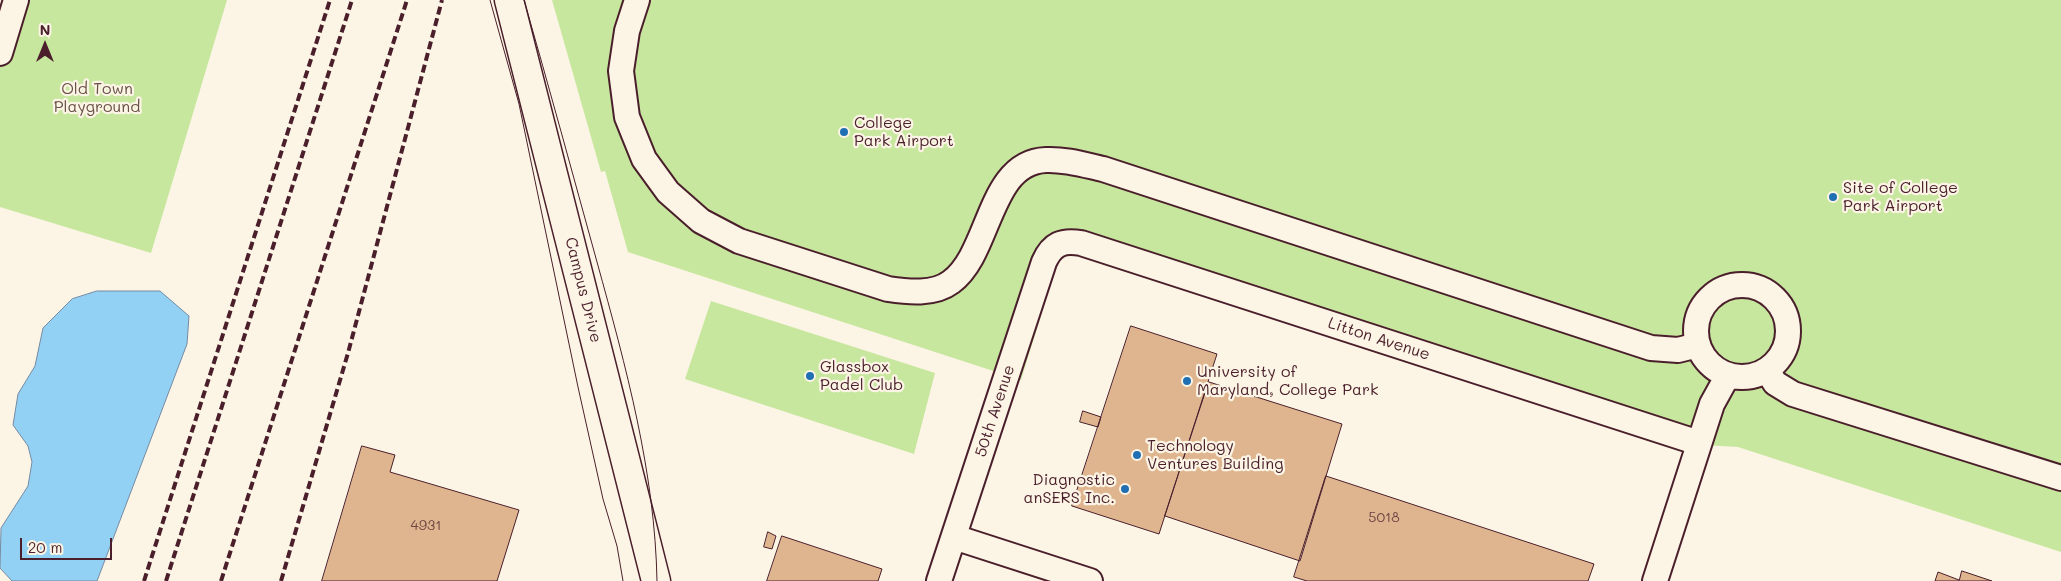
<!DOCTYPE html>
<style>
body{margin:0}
#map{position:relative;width:2061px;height:581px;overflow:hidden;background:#fcf5e5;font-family:Mali,sans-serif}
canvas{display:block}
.north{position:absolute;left:20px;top:20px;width:50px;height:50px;-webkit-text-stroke:4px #fcf5e5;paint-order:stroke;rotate:0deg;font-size:14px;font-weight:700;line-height:20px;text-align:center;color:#4a1f2b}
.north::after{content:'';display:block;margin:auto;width:18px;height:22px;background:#4a1f2b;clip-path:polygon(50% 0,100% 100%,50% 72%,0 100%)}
.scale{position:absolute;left:20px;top:538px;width:92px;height:22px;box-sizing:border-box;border:2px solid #4a1f2b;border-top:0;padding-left:6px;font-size:15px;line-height:18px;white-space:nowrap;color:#4a1f2b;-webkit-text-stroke:4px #fcf5e5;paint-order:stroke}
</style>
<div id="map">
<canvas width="2061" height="581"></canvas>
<div class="north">N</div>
<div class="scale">20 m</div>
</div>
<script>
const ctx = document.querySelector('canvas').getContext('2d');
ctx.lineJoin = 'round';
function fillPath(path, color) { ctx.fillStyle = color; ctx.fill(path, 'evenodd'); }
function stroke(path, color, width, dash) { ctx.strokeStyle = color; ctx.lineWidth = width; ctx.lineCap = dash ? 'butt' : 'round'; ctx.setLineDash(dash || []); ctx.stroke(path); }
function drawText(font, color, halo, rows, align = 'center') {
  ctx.font = font + ' Mali,sans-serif'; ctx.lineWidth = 4.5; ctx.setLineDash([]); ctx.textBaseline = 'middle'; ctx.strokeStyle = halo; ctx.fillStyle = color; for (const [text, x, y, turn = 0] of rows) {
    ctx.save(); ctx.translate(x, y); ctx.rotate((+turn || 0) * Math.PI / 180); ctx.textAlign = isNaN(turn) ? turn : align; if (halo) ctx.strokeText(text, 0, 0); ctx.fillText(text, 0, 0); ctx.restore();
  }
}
const green = new Path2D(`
 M16,0h211l-76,253 -151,-46v-154z
 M552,0h1509v552l-323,-105 -51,-3 -624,-200 -42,136 -393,-128 -23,-81 -4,1z
 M711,301l224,72 -21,81 -229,-75z`);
const water = new Path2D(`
 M97,291h63l29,25 -2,28 -90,237h-85l-12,-13 1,-40 27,-42 4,-24 -4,-16 -15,-21 5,-31 17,-28 8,-38 29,-29z`);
const building = new Path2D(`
 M1131,326l86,28 -58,180 -87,-28z
 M1209,382l133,42 -42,137 -135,-45z
 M1083,411l18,6 -3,10 -18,-5z
 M362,446l33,9 -5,17 129,38 -22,71h-175z
 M1326,476l268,88 -6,17h-281l-13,-4z
 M768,532l8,4 -4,13 -8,-2z
 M782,536l100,33 -4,12h-111z
 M1962,571l30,10h-57l3,-9 21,8z`);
const street = new Path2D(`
 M637,0l-10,31 -6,40 6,46 17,42 24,33 33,29 38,20 149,48c20,3 46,6 63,-7 40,-29 37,-120 95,-122 19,-1 39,5 57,9l548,179 27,2 20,-5
 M0,53l16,-53
 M1696 331a46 46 0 1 1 92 0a46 46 0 1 1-92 0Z
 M1767,370l8,13 18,11 268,84
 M954,537l136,44
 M939,581l105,-319c8,-18 18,-22 37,-19l618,200
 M1655,581l57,-177 16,-29`);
const secondary = new Path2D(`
 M509,0l147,581`);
const tram = new Path2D(`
 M490,0l29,104 59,283 25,112 14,47 6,35
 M524,0c25,87 49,175 73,262 29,105 58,210 60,319`);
const rail = new Path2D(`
 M144,581l186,-581
 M166,581l186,-581
 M221,581l186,-581
 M281,581l67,-228 94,-353`);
const markers = [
 [844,132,5,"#1f6fb2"],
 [1833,197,5,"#1f6fb2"],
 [810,376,5,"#1f6fb2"],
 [1187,381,5,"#1f6fb2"],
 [1137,455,5,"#1f6fb2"],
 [1125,489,5,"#1f6fb2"]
];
const numberNames = [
 ["5018",1384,518],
 ["4931",426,526]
];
const parkNames = [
 ["Old Town",97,89],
 ["Playground",97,107]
];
const poiNames = [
 ["College",854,123],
 ["Park Airport",854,141],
 ["Site of College",1843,188],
 ["Park Airport",1843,206],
 ["Glassbox",820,367],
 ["Padel Club",820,385],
 ["University of",1197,372],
 ["Maryland, College Park",1197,390],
 ["Technology",1147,446],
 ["Ventures Building",1147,464],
 ["Diagnostic",1115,480,"right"],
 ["anSERS Inc.",1115,498,"right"]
];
const streetNames = [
 ["Campus Drive",583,290,76],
 ["Litton Avenue",1379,339,18],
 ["50th Avenue",995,411,-72]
];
fillPath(green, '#c7e69e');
fillPath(water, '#92d1f3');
stroke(water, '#758aa3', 1);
fillPath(building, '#deb58f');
stroke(building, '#4a1f2b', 1);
stroke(street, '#4a1f2b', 28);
stroke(secondary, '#4a1f2b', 31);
stroke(street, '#fcf5e5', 24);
stroke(secondary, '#fcf5e5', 28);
stroke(tram, '#4a1f2b', 1);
stroke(rail, '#4a1f2b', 4, [8, 4]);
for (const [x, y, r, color] of markers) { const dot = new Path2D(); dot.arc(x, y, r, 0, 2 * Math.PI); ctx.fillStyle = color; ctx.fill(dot); stroke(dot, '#fcf5e5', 2); }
drawText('14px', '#6f4444', null, numberNames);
drawText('16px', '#695148', '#fcf5e5', parkNames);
drawText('16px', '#4a1f2b', '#fcf5e5', poiNames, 'left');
drawText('16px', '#4a1f2b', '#fcf5e5', streetNames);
</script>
